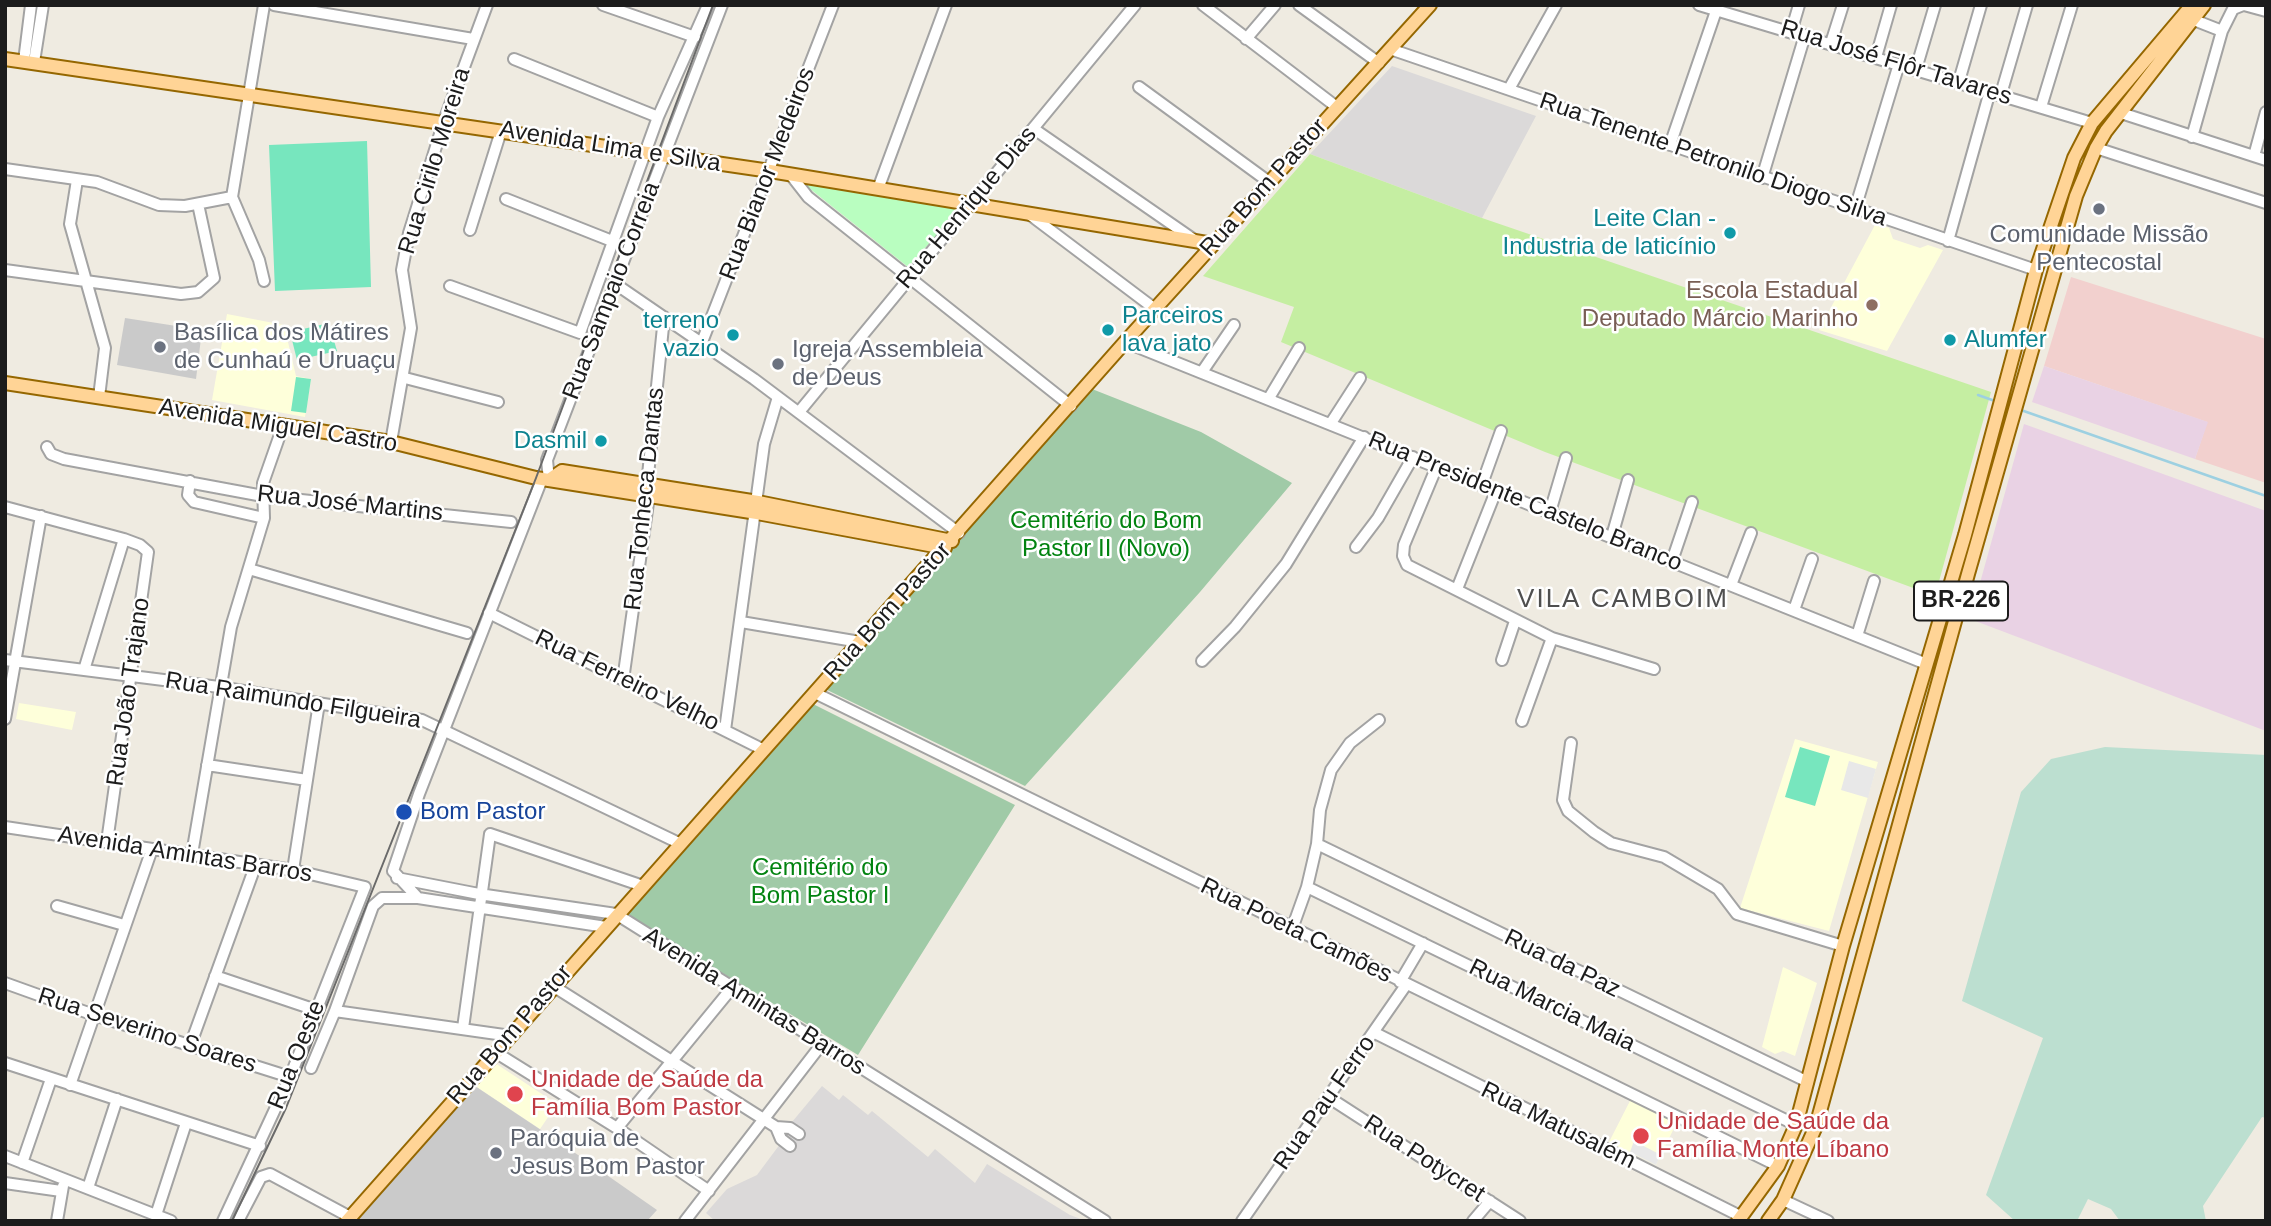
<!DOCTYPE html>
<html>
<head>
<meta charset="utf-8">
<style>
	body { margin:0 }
	#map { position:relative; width:2271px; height:1226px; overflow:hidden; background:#efebe1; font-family:Arial,sans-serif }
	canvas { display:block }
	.frame { position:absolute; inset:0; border:7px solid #1c1c1c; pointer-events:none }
</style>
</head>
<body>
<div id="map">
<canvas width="2271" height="1226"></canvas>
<div class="frame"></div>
</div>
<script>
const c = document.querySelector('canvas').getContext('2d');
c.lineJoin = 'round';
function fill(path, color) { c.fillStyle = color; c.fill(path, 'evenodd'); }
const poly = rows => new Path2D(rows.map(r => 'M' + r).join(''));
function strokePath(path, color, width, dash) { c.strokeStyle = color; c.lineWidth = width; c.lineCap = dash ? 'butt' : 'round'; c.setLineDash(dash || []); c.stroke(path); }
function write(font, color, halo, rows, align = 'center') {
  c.font = font + ' Arial,sans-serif'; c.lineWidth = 5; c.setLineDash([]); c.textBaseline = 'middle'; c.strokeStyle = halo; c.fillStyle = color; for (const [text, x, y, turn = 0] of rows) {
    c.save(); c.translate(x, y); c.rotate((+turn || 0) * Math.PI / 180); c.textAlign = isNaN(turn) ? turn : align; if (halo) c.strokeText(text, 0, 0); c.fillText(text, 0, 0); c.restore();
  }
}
fill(poly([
	[1392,66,1536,116,1482,218,1310,154],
	[822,1086,839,1100,843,1095,868,1115,872,1111,928,1157,935,1149,975,1183,987,1164,1070,1215,1086,1221,715,1221,706,1213,727,1189,757,1175,795,1124,792,1122]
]), '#dbd9d9');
fill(poly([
	[2071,277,2266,339,2266,483,2195,459,2207,422,2044,366]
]), '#f2d0ce');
fill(poly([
	[2044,366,2208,422,2195,459,2032,402],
	[2024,424,2266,511,2266,731,1970,619]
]), '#e9d2e4');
fill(poly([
	[1876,223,1889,228,1893,239,1920,248,1928,245,1943,250,1887,351,1819,330],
	[227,314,284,325,296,376,311,379,305,417,212,400],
	[19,703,76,712,72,730,16,719],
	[1795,739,1878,762,1829,931,1740,908],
	[1783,967,1817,983,1795,1056,1783,1051,1775,1054,1762,1047],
	[495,1063,557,1104,540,1129,475,1086],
	[1632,1097,1678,1120,1656,1165,1609,1142]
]), '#feffda');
fill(poly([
	[125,318,202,330,196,379,117,365],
	[475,1086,568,1148,657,1210,647,1221,355,1221]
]), '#cacaca');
fill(poly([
	[1310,154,1482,218,1991,392,1935,596,1545,452,1281,342,1294,307,1203,276]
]), '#c5eea2');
fill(poly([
	[2105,747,2266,755,2266,1118,2262,1117,2203,1206,2206,1221,2120,1221,2111,1209,2088,1199,2077,1221,2015,1221,1986,1195,2043,1038,1962,1001,2021,792,2051,759]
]), '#bcdfd0');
fill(poly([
	[1092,389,1201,432,1292,483,1200,592,1025,786,823,688],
	[813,704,1015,805,858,1055,623,913]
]), '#a0caa7');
fill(poly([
	[804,184,961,208,908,267]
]), '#b9fec0');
fill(poly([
	[367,141,371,287,275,291,269,145],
	[329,323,337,351,297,360,290,332],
	[296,377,311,379,306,413,291,411],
	[1800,747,1830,756,1815,806,1785,797]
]), '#77e6be');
fill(poly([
	[1849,761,1876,769,1868,798,1841,790],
	[1634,1141,1661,1155,1656,1165,1630,1152]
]), '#e8e8e8');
strokePath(poly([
	[1978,395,1995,401],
	[2018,409,2266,496]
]), '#9dd0e1', 2.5);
const minor = poly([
	[264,5,232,197,259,260,264,281],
	[274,5,473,39],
	[603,5,695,37],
	[1203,5,1338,108],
	[1299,5,1379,63],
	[1699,5,2092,123],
	[2244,5,2266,11],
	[2194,20,2222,31],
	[1791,32,1799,5],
	[1246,39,1275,5],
	[1831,43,1843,5],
	[1390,49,2036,270],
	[1876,57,1891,5],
	[514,59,658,117],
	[24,61,31,5],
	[34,62,43,5],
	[1916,69,1935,5],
	[1959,81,1981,5],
	[1139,87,1269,182],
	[1509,89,1556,5],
	[2001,94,2027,5],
	[2041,107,2072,5],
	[2121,113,2266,160],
	[1034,129,1193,239],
	[2192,137,2222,31,2233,9,2243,5],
	[1670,145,1716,11],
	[2096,148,2266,203],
	[2254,156,2266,112],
	[5,169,97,182,159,205,185,206,232,197],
	[790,174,808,197,1071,406],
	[1762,178,1805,35],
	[77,180,70,224,105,348,99,397],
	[878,189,946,5],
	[506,199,612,241],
	[1855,209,1899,64],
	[1029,214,1155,309],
	[470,230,501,131],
	[1948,241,1990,91],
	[5,270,181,294,198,292,214,278,198,204],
	[614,283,754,379,959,533],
	[450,286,580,333,658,117,708,5],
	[702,342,833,5],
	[1125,342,1924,663],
	[1202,372,1234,325],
	[405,378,498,402],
	[1269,398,1299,348],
	[799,412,1135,5],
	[1331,423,1360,378],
	[391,442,411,328,402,270,409,233,444,121,487,5],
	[47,447,51,454,64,459,263,496,511,522],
	[1437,466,1404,545,1403,556,1407,565,1552,638,1654,669],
	[549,480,547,460,722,5],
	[190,481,188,495,194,502,264,518],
	[1482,484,1501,431],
	[5,507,124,539,140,545,148,552,107,842],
	[1550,512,1566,458],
	[1612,536,1628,480],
	[1356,547,1378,518,1413,457],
	[1672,561,1692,502],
	[249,569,467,633],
	[1731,585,1751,533],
	[1457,589,1496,491],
	[1794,610,1812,559],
	[489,613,764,750],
	[741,622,860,642],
	[1857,636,1874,581],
	[5,660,219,687,422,720,681,844],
	[1502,660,1515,621],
	[1202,661,1235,627,1286,564,1364,437],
	[84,670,124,539],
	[623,680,649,496,647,485,664,317],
	[815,693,1778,1166],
	[5,719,41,516],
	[1522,721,1552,638],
	[725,730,764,444,778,397],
	[1571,743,1563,800,1568,811,1594,832,1611,843,1664,857,1718,889,1737,914,1843,946],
	[207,765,307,780],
	[5,827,293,870,365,887,290,1077,223,1221],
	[1317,844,1808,1082],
	[192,854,231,627,264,518,263,483,283,426],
	[293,870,319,703],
	[397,878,479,894,616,914,1105,1221],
	[1307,887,1796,1125],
	[418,898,393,871,419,794,542,479],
	[57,906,124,925],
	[1292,929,1307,887,1317,844,1320,810,1331,770,1350,743,1379,720],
	[215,976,316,1010],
	[1400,982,1423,943],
	[5,983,94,1015,290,1077],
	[553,986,776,1127,790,1128,799,1134],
	[335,1011,373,906,382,898,418,898,606,927],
	[463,1028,490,834,643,886],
	[1375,1033,1742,1217],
	[190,1046,256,864],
	[495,1052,617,1128,709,1191],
	[5,1063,260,1146],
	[311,1068,335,1011,511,1036],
	[70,1085,152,849],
	[1328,1097,1520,1221],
	[776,1127,781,1139,790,1146],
	[617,1128,731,989],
	[5,1156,171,1221],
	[22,1163,51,1079],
	[5,1183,61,1191],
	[88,1188,117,1099],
	[1783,1200,1828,1221],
	[156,1215,186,1123],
	[57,1221,63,1186],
	[238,1221,261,1177,270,1174,350,1217],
	[685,1221,821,1045],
	[1242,1221,1406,985],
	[1473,1221,1490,1201]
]);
const major = poly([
	[5,59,770,171,1213,244],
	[5,383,391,442,536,478,757,513,945,548],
	[549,480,562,471,758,502,952,541],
	[347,1221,1125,342,1430,5],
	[1738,1221,1778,1166,1796,1125,1843,946,1965,535,2036,270,2074,158,2092,123,2192,5],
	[1768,1221,1783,1200,1816,1126,1968,574,2076,196,2096,148,2106,131,2204,5]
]);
strokePath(minor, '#a3a3a3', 14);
strokePath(major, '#956700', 16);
strokePath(minor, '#fff', 10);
strokePath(major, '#ffd496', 12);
strokePath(poly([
	[232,1221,286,1108,536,478,713,5]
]), '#6a6a6a', 2);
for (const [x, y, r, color] of [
	[2099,209,7,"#6b7280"],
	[1730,233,7,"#0f9aa8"],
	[1872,305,7,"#8d6e63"],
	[1108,330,7,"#0f9aa8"],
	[733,335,7,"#0f9aa8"],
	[1950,340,7,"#0f9aa8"],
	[160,347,7,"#6b7280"],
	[778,364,7,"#6b7280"],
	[601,441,7,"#0f9aa8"],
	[404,812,9,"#1a4fb4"],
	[515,1094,9,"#e0444e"],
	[1641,1136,9,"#e0444e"],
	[496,1153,7,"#6b7280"]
]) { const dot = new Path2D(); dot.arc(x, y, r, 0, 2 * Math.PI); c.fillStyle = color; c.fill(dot); strokePath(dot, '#fff', 2.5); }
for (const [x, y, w] of [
	[1961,601,94]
]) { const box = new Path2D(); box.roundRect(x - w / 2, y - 19.5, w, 39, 5); c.fillStyle = '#fff'; c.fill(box); strokePath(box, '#1c1c1c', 2); }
write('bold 23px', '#1c1c1c', null, [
	["BR-226",1961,601]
]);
write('24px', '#1c1c1c', '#fff', [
	["Rua José Flôr Tavares",1896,63,17],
	["Avenida Lima e Silva",610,147,9],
	["Rua Tenente Petronilo Diogo Silva",1713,160,19],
	["Rua Cirilo Moreira",435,161,-73],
	["Rua Bianor Medeiros",768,174,-69],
	["Rua Bom Pastor",1264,188,-48],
	["Rua Henrique Dias",967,208,-50],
	["Rua Sampaio Correia",612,291,-69],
	["Avenida Miguel Castro",278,426,9],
	["Rua Tonheca Dantas",645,499,-84],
	["Rua Presidente Castelo Branco",1525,502,22],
	["Rua José Martins",350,504,6],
	["Rua Bom Pastor",888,612,-48],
	["Rua Ferreiro Velho",627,681,26],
	["Rua João Trajano",129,692,-82],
	["Rua Raimundo Filgueira",293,701,9],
	["Avenida Amintas Barros",185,855,9],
	["Rua Poeta Camões",1296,931,26],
	["Rua da Paz",1562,964,26],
	["Avenida Amintas Barros",754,1002,32],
	["Rua Marcia Maia",1552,1006,26],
	["Rua Severino Soares",147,1031,18],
	["Rua Bom Pastor",510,1035,-49],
	["Rua Oeste",297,1055,-68],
	["Rua Pau Ferro",1325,1103,-55],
	["Rua Matusalém",1558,1126,26],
	["Rua Potycret",1424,1159,33]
]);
write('24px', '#0d838f', '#fff', [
	["Leite Clan -",1716,219],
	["Industria de laticínio",1716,247],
	["Parceiros",1122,316,"left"],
	["lava jato",1122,344,"left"],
	["terreno",719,321],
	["vazio",719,349],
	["Alumfer",1964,340,"left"],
	["Dasmil",587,441]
], 'right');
write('24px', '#5b616d', '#fff', [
	["Comunidade Missão",2099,235,"center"],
	["Pentecostal",2099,263,"center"],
	["Basílica dos Mátires",174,333],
	["de Cunhaú e Uruaçu",174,361],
	["Igreja Assembleia",792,350],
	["de Deus",792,378],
	["Paróquia de",510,1139],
	["Jesus Bom Pastor",510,1167]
], 'left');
write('24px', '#785e54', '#fff', [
	["Escola Estadual",1858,291],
	["Deputado Márcio Marinho",1858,319]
], 'right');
write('24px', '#028310', '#fff', [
	["Cemitério do Bom",1106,521],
	["Pastor II (Novo)",1106,549],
	["Cemitério do",820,868],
	["Bom Pastor I",820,896]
]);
write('24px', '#164399', '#fff', [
	["Bom Pastor",420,812]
], 'left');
write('24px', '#be3a42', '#fff', [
	["Unidade de Saúde da",531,1080],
	["Família Bom Pastor",531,1108],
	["Unidade de Saúde da",1657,1122],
	["Família Monte Líbano",1657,1150]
], 'left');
c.letterSpacing = '2px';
write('26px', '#4f4f4f', '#fff', [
	["VILA CAMBOIM",1623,600]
]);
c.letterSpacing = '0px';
</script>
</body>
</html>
